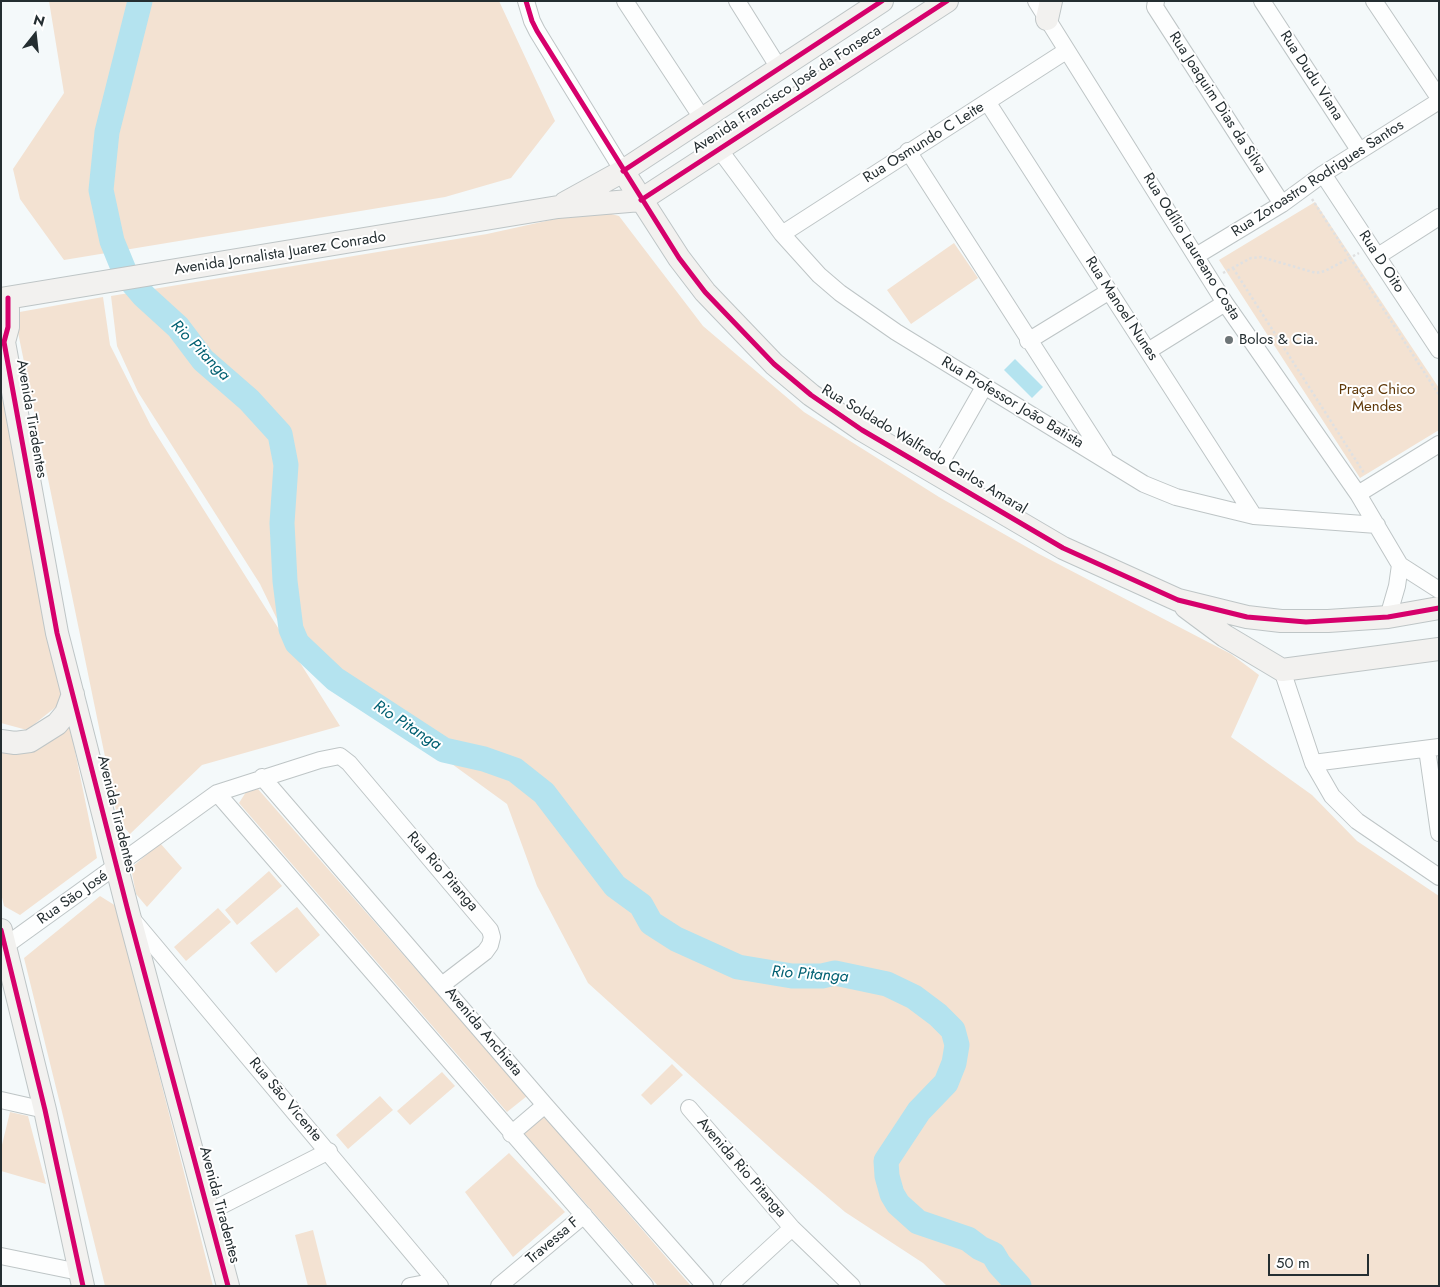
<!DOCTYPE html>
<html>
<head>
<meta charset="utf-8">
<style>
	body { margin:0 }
	#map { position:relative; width:1440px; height:1287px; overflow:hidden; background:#f4f9fa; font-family:Jost,sans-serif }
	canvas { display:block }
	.frame { position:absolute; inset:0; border:2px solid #242e31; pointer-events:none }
	.north { position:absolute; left:10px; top:10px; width:50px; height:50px; -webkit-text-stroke:4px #fff; paint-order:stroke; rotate:16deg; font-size:14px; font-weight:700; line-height:20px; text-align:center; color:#242e31 }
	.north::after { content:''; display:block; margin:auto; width:18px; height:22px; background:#242e31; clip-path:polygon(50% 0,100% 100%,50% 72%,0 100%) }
	.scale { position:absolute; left:1268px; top:1254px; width:101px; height:22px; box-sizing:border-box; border:2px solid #242e31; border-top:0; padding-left:6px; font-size:15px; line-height:18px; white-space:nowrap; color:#242e31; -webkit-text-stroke:4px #fff; paint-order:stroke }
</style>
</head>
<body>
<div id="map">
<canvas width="1440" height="1287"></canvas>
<div class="frame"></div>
<div class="north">N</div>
<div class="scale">50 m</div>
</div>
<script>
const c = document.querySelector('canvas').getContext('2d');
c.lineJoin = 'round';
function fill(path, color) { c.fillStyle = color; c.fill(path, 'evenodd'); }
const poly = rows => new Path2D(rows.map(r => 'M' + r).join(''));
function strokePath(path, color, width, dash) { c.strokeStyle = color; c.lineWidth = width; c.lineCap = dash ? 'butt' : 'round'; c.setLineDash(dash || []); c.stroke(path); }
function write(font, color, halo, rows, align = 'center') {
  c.font = font + ' Jost,sans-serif'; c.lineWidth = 4; c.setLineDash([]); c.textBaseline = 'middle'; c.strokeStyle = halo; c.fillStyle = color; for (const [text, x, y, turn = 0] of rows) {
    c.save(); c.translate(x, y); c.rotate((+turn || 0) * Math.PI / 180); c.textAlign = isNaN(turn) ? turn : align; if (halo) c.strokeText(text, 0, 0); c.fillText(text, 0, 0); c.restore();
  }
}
fill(poly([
	[49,1,499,1,555,121,511,178,445,197,64,260,20,199,13,169,64,93],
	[1315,202,1439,388,1439,430,1360,478,1219,260],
	[596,210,619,216,703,326,804,412,939,497,1039,554,1231,654,1259,675,1231,737,1312,795,1357,841,1439,896,1439,1286,947,1286,923,1263,845,1212,777,1154,588,983,537,886,507,804,445,759,362,709,292,650,340,726,202,765,130,834,118,820,14,313,103,297,110,345,151,426,292,650,260,584,138,392,117,346,111,296,487,234],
	[954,243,978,278,911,324,887,290],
	[1,387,62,702,27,730,1,723],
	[70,727,97,858,20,915,4,906,1,893,1,753,30,751],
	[258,789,527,1096,507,1112,239,803,246,792],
	[160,843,182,868,147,907,136,894,131,868],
	[269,871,282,886,237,925,225,910],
	[100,896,116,906,213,1286,105,1286,24,958],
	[297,907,320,935,276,973,250,943],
	[218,908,231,922,186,961,174,947],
	[672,1064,683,1075,651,1105,641,1095],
	[442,1072,455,1086,410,1125,397,1111],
	[380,1096,393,1110,348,1149,336,1135],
	[10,1112,28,1116,46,1184,1,1171,1,1149],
	[543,1115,691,1286,658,1286,524,1133],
	[509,1153,565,1212,513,1257,465,1192],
	[313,1230,327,1286,308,1286,295,1235]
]), '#f3e2d2');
fill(poly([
	[1015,359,1043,387,1032,398,1004,370]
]), '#b4e3ef');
strokePath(poly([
	[140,1,107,132,101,190,112,241,126,275,144,296,178,327,203,360,249,400,280,434,286,465,282,523,285,581,291,629,297,643,335,679,444,750,484,759,515,770,544,793,615,886,641,905,651,923,676,939,738,967,792,976,822,976,835,973,887,984,914,997,938,1015,953,1030,957,1045,954,1063,946,1083,919,1111,886,1161,887,1176,892,1194,898,1204,918,1222,968,1239,980,1248,993,1254,999,1264,1019,1286]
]), '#b4e3ef', 25);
const street = poly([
	[526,1,532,21,537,31,623,171],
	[625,1,702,118],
	[737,1,779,68],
	[1036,1,1225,303,1358,494,1400,565,1439,590],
	[1156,1,1155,7,1282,204],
	[1262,1,1359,150],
	[1374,1,1439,98],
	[988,103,1254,516],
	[719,149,782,234,819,275,840,293,896,332,1144,484,1176,497,1254,516,1377,525],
	[908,151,1104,456],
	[1323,174,1439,350],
	[782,234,1066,51],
	[1196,256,1282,204,1323,174,1439,101],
	[1378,256,1439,217],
	[1028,341,1108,292],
	[1148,351,1225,303],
	[935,473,984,387],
	[1358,494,1439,444],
	[1388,617,1397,586,1400,565],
	[1282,670,1313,763,1332,796,1357,821,1439,877],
	[1427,749,1439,833],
	[1313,763,1439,747],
	[262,777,545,1105,705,1286],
	[217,793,645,1286],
	[133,920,440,1286],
	[1,949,217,793,320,760,340,756,349,763,490,930,492,937,490,945,485,952,442,985],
	[1,1100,45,1110],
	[689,1108,792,1228],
	[511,1134,545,1105],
	[207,1213,329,1151],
	[1,1256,79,1272],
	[410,1286,436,1281],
	[499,1286,584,1215],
	[729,1286,792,1228,852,1286]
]);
const secondary = poly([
	[1047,19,1051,1],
	[623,171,679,258,705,292,774,364,811,395,862,430,1063,548,1178,600,1247,617,1281,621,1328,621,1388,617,1439,608],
	[565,203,623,171,882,1],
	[8,298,8,327,4,342,57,633,129,915,228,1286],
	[1,299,558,207,641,200,947,1],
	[1186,607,1225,636,1282,670,1439,649],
	[1,741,15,743,30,741,57,724,66,713,73,694],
	[1,930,45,1110,83,1286]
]);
strokePath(street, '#bec5c6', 18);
strokePath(secondary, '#bec5c6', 24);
strokePath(poly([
	[1312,199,1439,395],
	[1233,268,1364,473],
	[1223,273,1251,258,1261,257,1316,273,1325,271,1359,253]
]), '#dfe0e1', 2.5, [2.5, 2.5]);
strokePath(street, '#fdfefe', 16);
strokePath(secondary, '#f2f1ef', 22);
strokePath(poly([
	[526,1,532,21,537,31,679,258,705,292,774,364,811,395,862,430,1063,548,1178,600,1247,617,1306,622,1388,617,1439,608],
	[623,171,882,1],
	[641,200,947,1],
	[8,298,8,327,4,342,57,633,129,915,228,1286],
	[1,930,45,1110,83,1286]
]), '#d6006c', 5);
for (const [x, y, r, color] of [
	[1229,340,5,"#6d7577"]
]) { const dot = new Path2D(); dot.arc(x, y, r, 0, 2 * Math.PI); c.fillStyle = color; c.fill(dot); strokePath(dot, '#fff', 2); }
write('15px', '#242e31', '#fff', [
	["Rua Dudu Viana",1311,76,57],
	["Avenida Francisco José da Fonseca",787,90,-33],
	["Rua Joaquim Dias da Silva",1217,103,57],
	["Rua Osmundo C Leite",924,143,-32],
	["Rua Zoroastro Rodrigues Santos",1318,179,-33],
	["Rua Odílio Laureano Costa",1191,247,58],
	["Avenida Jornalista Juarez Conrado",280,254,-9],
	["Rua D Oito",1381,262,57],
	["Rua Manoel Nunes",1121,309,57],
	["Rua Professor João Batista",1012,403,31],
	["Avenida Tiradentes",31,419,80],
	["Rua Soldado Walfredo Carlos Amaral",924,450,31],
	["Avenida Tiradentes",116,814,76],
	["Rua Rio Pitanga",442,872,49],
	["Rua São José",73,898,-35],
	["Avenida Anchieta",483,1032,50],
	["Rua São Vicente",285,1100,50],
	["Avenida Rio Pitanga",741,1168,49],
	["Avenida Tiradentes",219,1205,75],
	["Travessa F",553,1241,-40]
]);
write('15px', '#242e31', '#fff', [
	["Bolos & Cia.",1239,340]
], 'left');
write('15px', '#5f3808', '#fff', [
	["Praça Chico",1377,390],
	["Mendes",1377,407]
]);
write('italic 16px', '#016072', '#fff', [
	["Rio Pitanga",200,351,46],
	["Rio Pitanga",407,726,33],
	["Rio Pitanga",810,975,4]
]);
</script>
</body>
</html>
